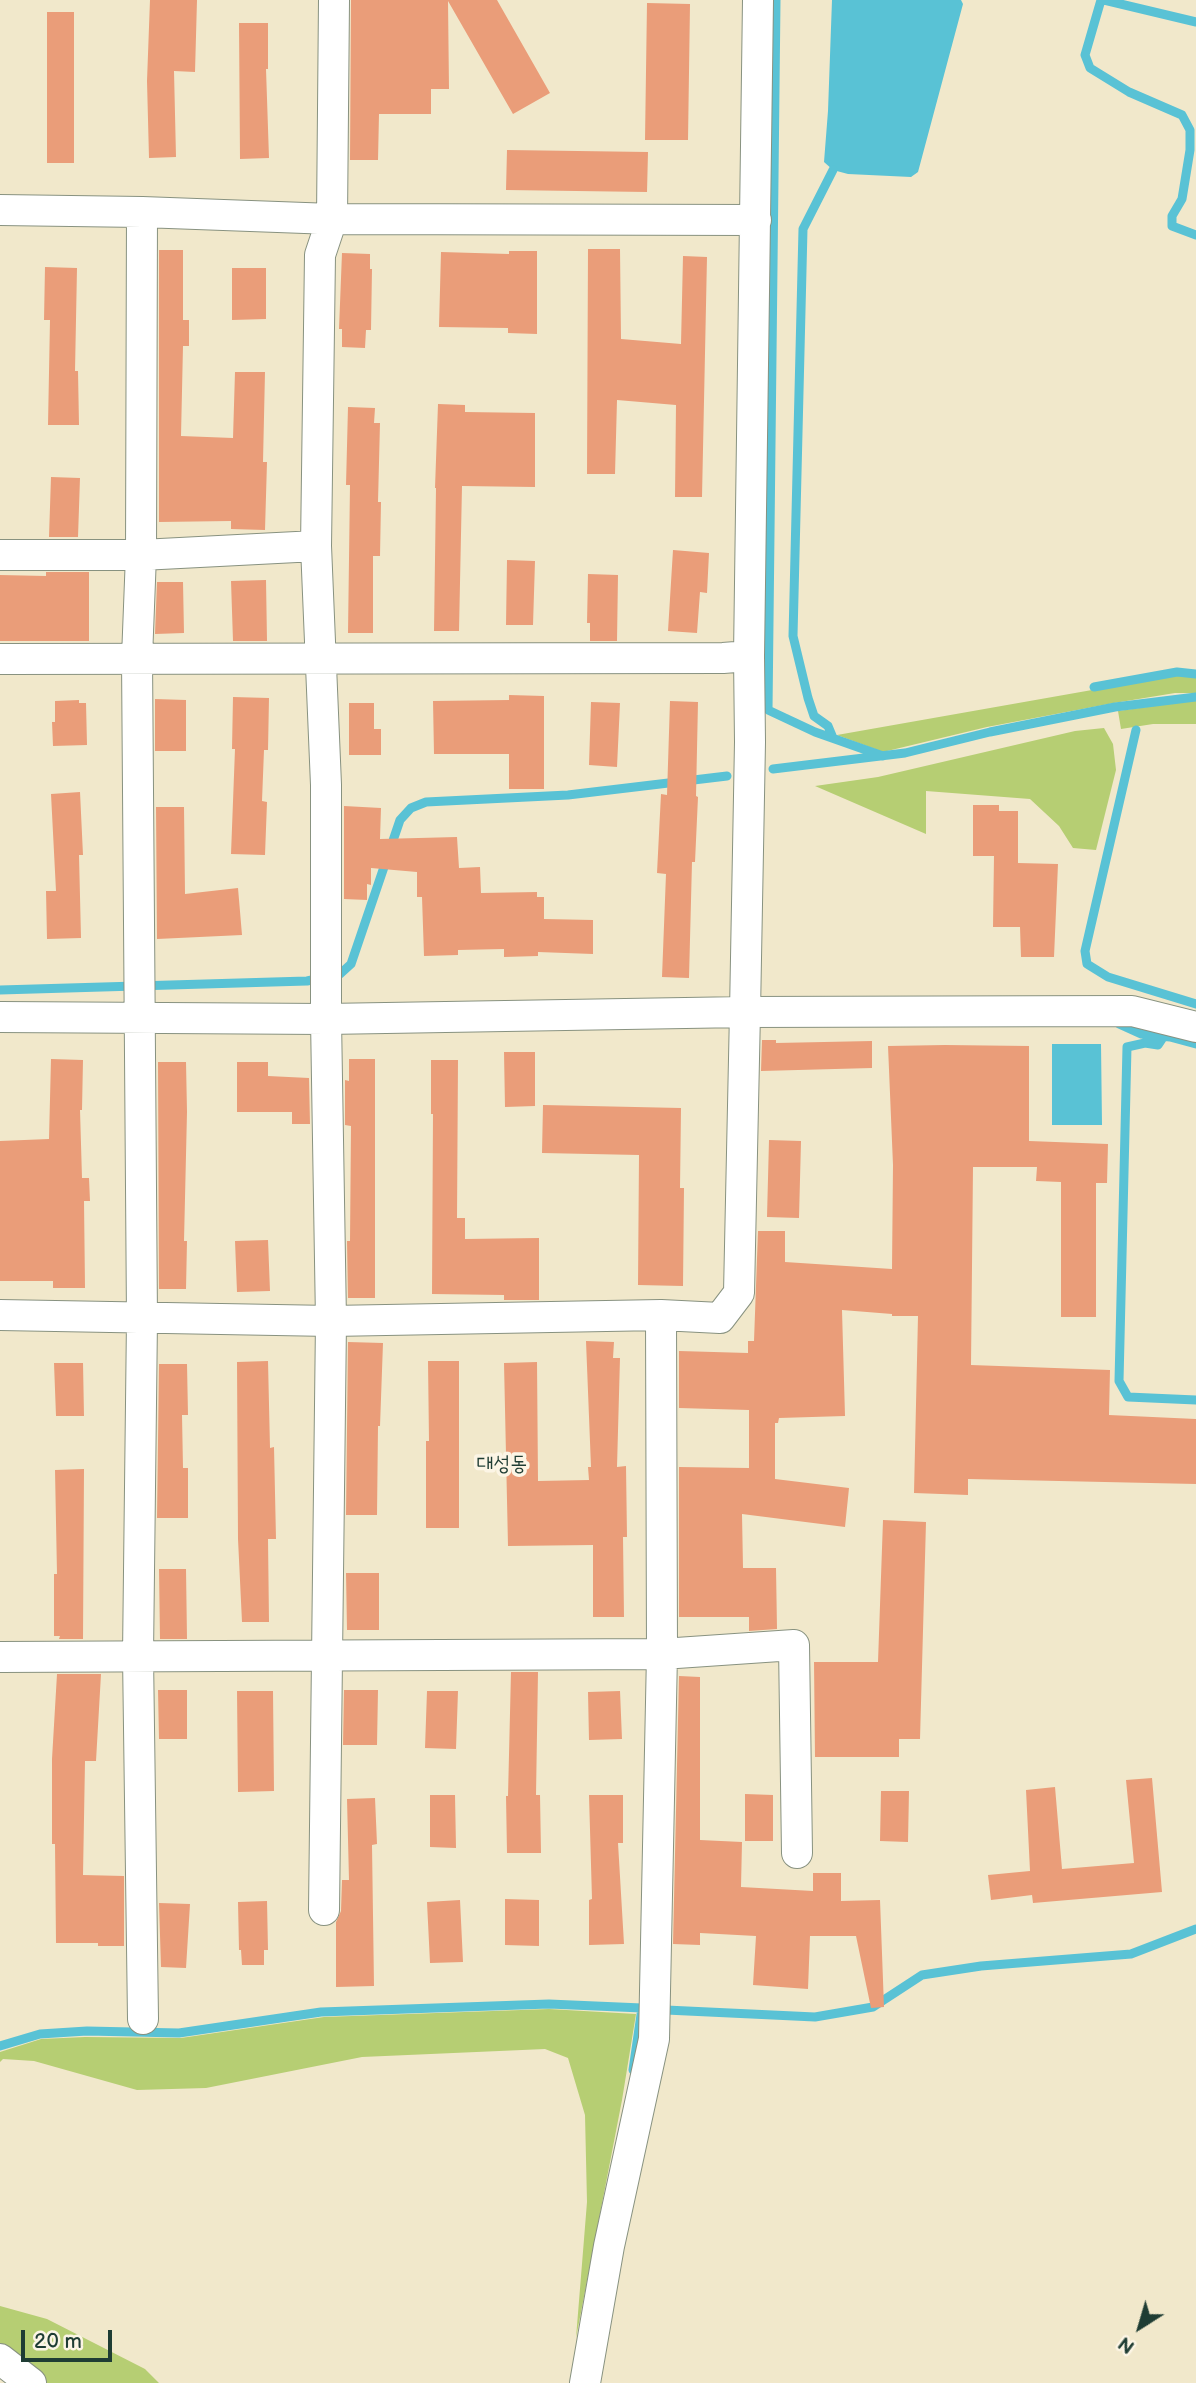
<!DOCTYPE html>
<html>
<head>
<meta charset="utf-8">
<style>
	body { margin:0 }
	#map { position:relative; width:1196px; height:2383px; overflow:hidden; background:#f1e8cb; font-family:"Balsamiq Sans",sans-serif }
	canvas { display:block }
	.north { position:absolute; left:1105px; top:2292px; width:70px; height:70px; -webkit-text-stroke:5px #fcf5e5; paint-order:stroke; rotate:217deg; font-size:19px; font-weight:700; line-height:28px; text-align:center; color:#1f3d34 }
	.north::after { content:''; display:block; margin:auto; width:24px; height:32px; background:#1f3d34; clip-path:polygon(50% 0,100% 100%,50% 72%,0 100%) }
	.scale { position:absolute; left:21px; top:2330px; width:91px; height:32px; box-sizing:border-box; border:4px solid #1f3d34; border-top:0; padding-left:9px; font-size:21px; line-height:24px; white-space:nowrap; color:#1f3d34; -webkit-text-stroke:5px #fcf5e5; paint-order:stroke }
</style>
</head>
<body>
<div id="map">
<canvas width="1196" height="2383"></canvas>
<div class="north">N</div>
<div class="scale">20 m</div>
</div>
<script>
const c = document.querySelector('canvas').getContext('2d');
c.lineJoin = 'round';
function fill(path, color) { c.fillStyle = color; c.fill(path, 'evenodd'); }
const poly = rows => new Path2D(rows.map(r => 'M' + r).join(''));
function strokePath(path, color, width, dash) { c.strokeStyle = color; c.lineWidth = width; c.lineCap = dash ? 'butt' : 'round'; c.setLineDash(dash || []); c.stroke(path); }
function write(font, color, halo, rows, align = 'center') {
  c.font = font + ' "Balsamiq Sans","Poor Story",sans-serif'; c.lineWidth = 7; c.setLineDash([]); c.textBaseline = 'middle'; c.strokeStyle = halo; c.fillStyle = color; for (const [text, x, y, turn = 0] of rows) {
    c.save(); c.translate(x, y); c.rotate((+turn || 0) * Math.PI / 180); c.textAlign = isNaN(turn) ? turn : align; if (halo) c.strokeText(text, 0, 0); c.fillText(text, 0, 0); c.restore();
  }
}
fill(poly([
	[1177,675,1196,676,1196,693,1175,693,1114,703,987,727,883,752,837,735],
	[1196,700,1196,724,1153,724,1121,729,1118,711],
	[1104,728,1113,744,1116,770,1096,850,1073,848,1059,826,1030,799,926,791,926,834,815,786,878,777,1075,731],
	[549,2009,636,2014,622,2100,576,2338,587,2202,585,2115,568,2058,545,2049,362,2057,206,2088,137,2090,34,2061,3,2059,0,2062,0,2052,41,2039,85,2037,181,2038,324,2017],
	[0,2306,47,2319,145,2369,159,2383,40,2383,0,2353]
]), '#b6ce73');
fill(poly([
	[832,0,961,0,963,4,918,172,911,177,848,174,833,170,824,162,828,111],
	[1052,1044,1101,1044,1102,1125,1052,1125]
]), '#59c2d5');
strokePath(poly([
	[776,0,768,710,815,732,883,756],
	[1101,0,1085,55,1090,68,1129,92,1182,115,1190,130,1190,150,1182,199,1172,216,1172,226,1196,235],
	[1104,0,1196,22],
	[833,170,803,229,793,636,808,698,814,716,828,726,833,738],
	[1094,687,1177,672,1196,674],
	[1136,730,1085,951,1087,964,1108,977,1196,1004],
	[773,769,905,753,990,732,1115,707,1196,697],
	[0,990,307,981,340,974,351,964,400,820,411,808,426,802,568,795,727,776],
	[1119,1024,1141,1034,1170,1037,1196,1044],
	[1164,1036,1158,1045,1145,1043,1127,1047,1119,1381,1128,1397,1196,1400],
	[666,2010,815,2017,873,2007,922,1975,981,1966,1131,1954,1196,1929],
	[0,2046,40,2034,87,2031,179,2033,321,2012,549,2004,642,2008,633,2070]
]), '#59c2d5', 9);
fill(poly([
	[150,0,197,0,195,72,174,71,176,157,149,158,147,81],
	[351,0,497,0,550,93,513,114,448,1,449,89,431,89,431,114,379,114,378,160,350,160],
	[647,3,690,4,688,140,645,140],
	[47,12,74,12,74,163,47,163],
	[239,23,268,23,268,69,266,69,269,158,240,159],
	[507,150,648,152,647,192,506,190],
	[588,249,620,249,621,339,681,344,683,256,707,257,702,497,675,497,676,405,617,400,615,474,587,474],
	[159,250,183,250,183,320,189,320,189,346,183,346,181,436,233,438,235,372,265,372,263,462,267,462,265,530,231,529,231,521,159,522],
	[509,251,537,251,537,334,508,333,508,328,439,327,441,252,509,254],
	[342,253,370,254,370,269,372,269,371,330,366,330,365,348,342,347,342,329,339,329],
	[45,267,77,268,75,371,78,371,79,425,48,425,50,320,44,320],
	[232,268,266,268,266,319,232,320],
	[438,404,465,405,465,412,535,413,535,487,462,486,459,631,434,631,436,488,435,488],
	[348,407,375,408,374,423,380,423,378,502,381,502,380,556,373,556,373,633,348,633,350,485,346,485],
	[51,477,80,478,78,537,49,537],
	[673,550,709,553,707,593,700,592,697,633,668,631],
	[507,560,535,561,533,625,506,625],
	[46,572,89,572,89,641,0,641,0,575,46,576],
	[588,574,618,575,617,641,590,641,590,623,587,623],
	[266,580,267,641,233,641,231,581],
	[157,582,183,582,184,633,155,634],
	[509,695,544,696,544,789,509,789,509,754,434,754,433,701,509,700],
	[233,697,269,698,268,750,264,750,262,801,267,802,265,855,231,854,235,749,232,749],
	[155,699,186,700,186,751,155,751],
	[79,700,79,703,86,703,87,745,53,746,52,722,55,722,55,701],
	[670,701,698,702,696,796,698,797,695,862,692,862,689,978,662,977,666,874,657,873,661,794,667,795],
	[591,702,620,703,617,767,589,765],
	[349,703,374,703,374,729,381,729,381,755,349,755],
	[80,792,83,855,79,855,81,938,47,939,46,891,56,891,51,794],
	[973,805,999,805,999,811,1018,811,1018,863,1058,864,1054,957,1021,957,1020,927,993,927,994,856,973,856],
	[344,806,381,808,380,839,457,837,459,868,480,867,481,893,537,892,537,897,544,897,544,919,593,920,593,954,538,952,538,956,504,957,504,949,458,950,458,955,424,956,422,897,417,897,417,872,371,868,371,885,367,884,367,900,344,899],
	[156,807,184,807,185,894,238,888,242,935,157,939],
	[762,1040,776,1040,776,1043,872,1041,872,1068,761,1071],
	[945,1045,1029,1046,1029,1141,1108,1144,1107,1183,1096,1183,1096,1317,1061,1317,1061,1182,1036,1181,1037,1167,973,1167,971,1365,1110,1370,1109,1415,1196,1419,1196,1484,968,1479,968,1495,914,1493,918,1316,892,1316,892,1314,842,1310,845,1416,779,1418,778,1423,775,1423,775,1479,849,1488,845,1527,742,1514,743,1568,776,1568,777,1629,749,1631,749,1617,679,1617,679,1467,749,1468,749,1410,679,1408,679,1351,748,1353,748,1341,754,1341,758,1231,785,1231,785,1262,892,1269,893,1165,888,1046],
	[504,1052,535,1052,535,1106,505,1107],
	[51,1059,83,1060,82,1110,80,1110,82,1178,89,1178,90,1201,84,1201,85,1288,53,1288,53,1281,0,1281,0,1141,49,1139],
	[349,1059,375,1059,375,1298,348,1298,347,1241,350,1241,351,1126,345,1125,345,1080,349,1081],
	[431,1060,458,1060,457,1218,465,1218,465,1239,539,1238,539,1300,504,1300,504,1295,432,1294,433,1114,431,1114],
	[158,1062,186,1062,187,1112,184,1241,187,1241,186,1289,159,1289],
	[237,1062,268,1062,268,1076,309,1078,310,1124,292,1124,292,1112,237,1112],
	[543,1105,681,1108,680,1188,684,1188,683,1286,638,1285,639,1155,542,1153],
	[769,1140,801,1141,799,1218,767,1217],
	[268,1240,270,1291,237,1292,235,1241],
	[586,1341,614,1342,613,1358,620,1358,617,1467,626,1466,627,1537,623,1537,624,1617,593,1617,593,1545,508,1546,504,1363,537,1362,538,1481,589,1480,588,1467,591,1467],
	[348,1342,383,1343,380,1426,378,1426,377,1515,346,1515],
	[268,1361,270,1448,274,1447,276,1539,268,1539,269,1622,242,1622,238,1539,237,1362],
	[428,1361,459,1361,459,1528,426,1528,426,1441,429,1441],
	[54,1363,83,1363,84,1416,56,1416],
	[159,1364,187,1364,188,1415,182,1415,183,1468,188,1468,188,1518,157,1518],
	[84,1469,83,1639,59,1639,60,1636,54,1636,54,1574,57,1574,55,1470],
	[883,1520,926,1522,920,1739,899,1739,899,1757,815,1757,814,1662,878,1662],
	[159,1569,186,1569,187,1639,160,1639],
	[346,1573,379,1573,379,1630,347,1630],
	[511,1672,538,1672,536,1795,540,1795,541,1853,507,1853,506,1796,508,1796],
	[57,1674,101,1674,96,1761,85,1761,83,1875,124,1876,124,1946,98,1946,98,1943,56,1943,55,1844,52,1844,52,1759],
	[679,1676,700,1677,700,1840,742,1842,741,1887,813,1891,813,1873,841,1873,841,1901,880,1900,884,2007,871,2008,856,1936,810,1936,808,1989,753,1985,756,1936,700,1933,700,1945,673,1944],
	[158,1690,187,1690,187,1739,159,1739],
	[344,1690,378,1690,377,1745,343,1745],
	[237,1691,273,1691,274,1791,238,1792],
	[427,1691,458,1691,456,1749,425,1748],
	[620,1691,622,1739,589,1740,588,1692],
	[1152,1778,1162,1892,1033,1903,1032,1895,991,1900,988,1875,1030,1871,1026,1790,1055,1787,1062,1869,1134,1863,1126,1780],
	[881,1791,909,1791,908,1842,880,1841],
	[745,1794,773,1795,773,1841,745,1841],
	[430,1795,455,1795,456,1848,430,1847],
	[589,1795,623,1795,623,1843,618,1843,624,1944,589,1945,589,1900,592,1899],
	[375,1798,377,1844,372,1845,374,1986,336,1987,336,1922,341,1911,342,1880,349,1880,347,1799],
	[505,1899,539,1900,539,1946,505,1945],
	[460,1900,463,1962,430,1963,427,1902],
	[267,1901,268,1950,264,1950,264,1965,242,1965,241,1950,239,1950,238,1902],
	[159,1903,190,1904,186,1968,161,1967]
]), '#ea9d79');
const minor = poly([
	[0,210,142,212,332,219,756,220],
	[142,212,141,555,137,658,142,1319,138,1655,143,2019],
	[0,555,141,555,316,546],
	[0,659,723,658,749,656],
	[0,1017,326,1019,745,1012,750,742,749,656,758,0],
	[0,1315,331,1321,661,1315,720,1318,739,1293,745,1012,1132,1011,1196,1027],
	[0,1657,662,1654,794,1645,797,1853],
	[324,1910,331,1321,326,1019,326,785,316,546,320,255,332,219,334,0],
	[0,2359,31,2383],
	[585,2383,609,2246,654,2039,662,1654,661,1315]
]);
strokePath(minor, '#889280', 32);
strokePath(minor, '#fff', 30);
write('21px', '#1f3d34', '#fcf5e5', [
	["대성동",502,1465]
]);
</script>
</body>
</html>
